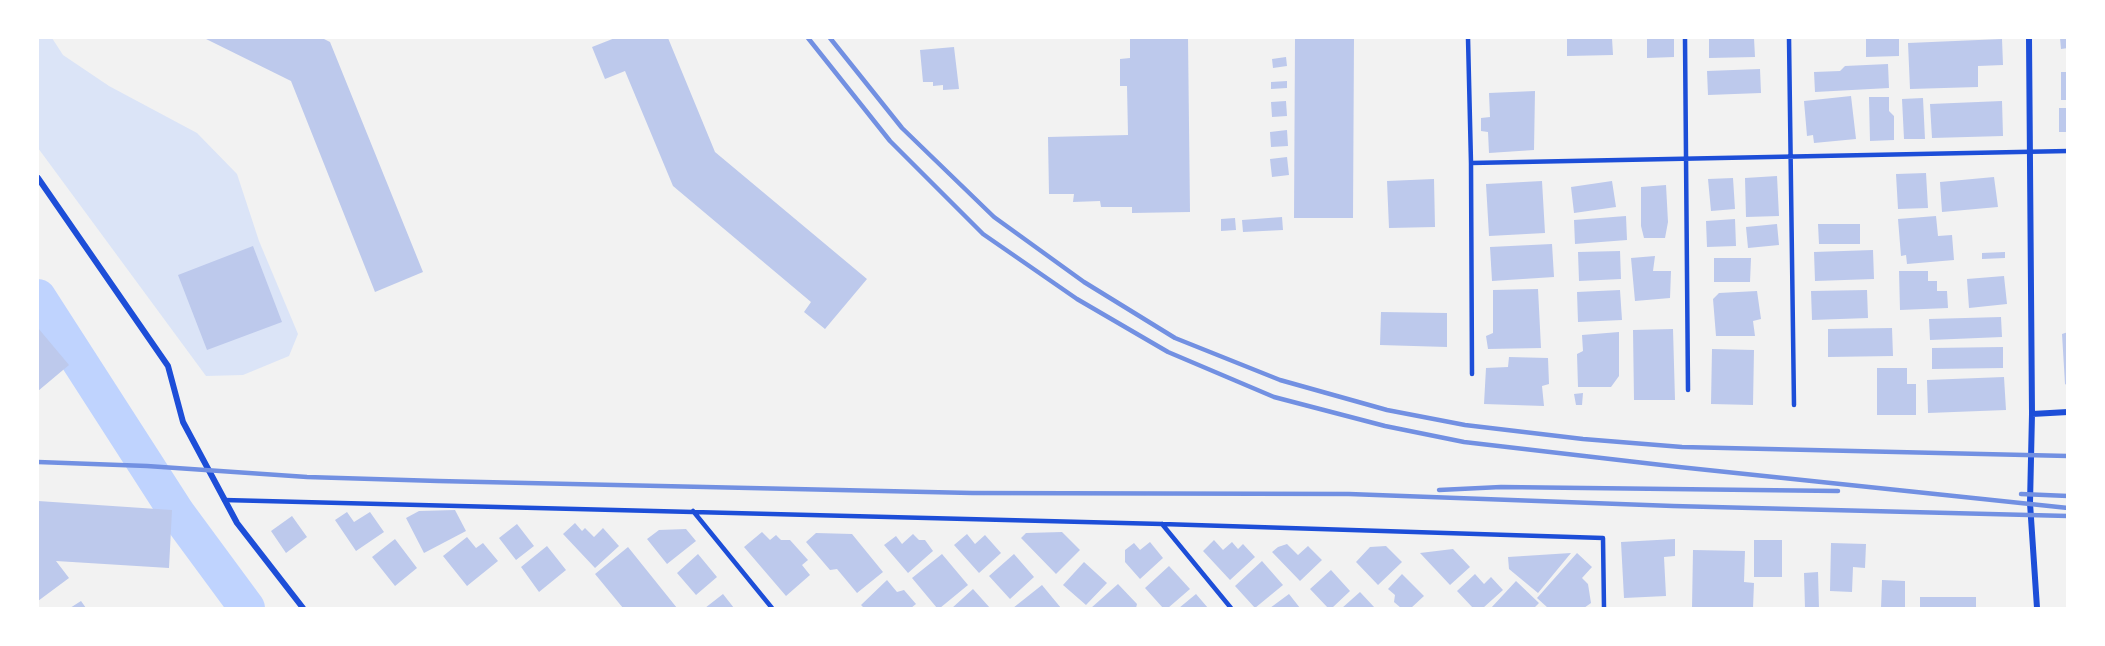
<!DOCTYPE html>
<html>
<head>
<meta charset="utf-8">
<style>
	body { margin:0 }
	#map { position:relative; width:2105px; height:646px; overflow:hidden; background:#f2f2f2; font-family:"Source Serif 4",serif }
	canvas { display:block }
	.frame { position:absolute; inset:0; border:39px solid #fff; pointer-events:none }
</style>
</head>
<body>
<div id="map">
<canvas width="2105" height="646"></canvas>
<div class="frame"></div>
</div>
<script>
const c = document.querySelector('canvas').getContext('2d');
c.lineJoin = 'round';
function fill(path, color) { c.fillStyle = color; c.fill(path, 'evenodd'); }
const poly = rows => new Path2D(rows.map(r => 'M' + r).join(''));
function strokePath(path, color, width, dash) { c.strokeStyle = color; c.lineWidth = width; c.lineCap = dash ? 'butt' : 'round'; c.setLineDash(dash || []); c.stroke(path); }
fill(poly([
	[38,38,52,38,63,55,109,86,197,133,237,174,259,241,298,334,289,356,243,375,206,376,38,148]
]), '#dbe4f7');
strokePath(poly([
	[38,297,177,513,247,608]
]), '#bfd3fe', 36);
fill(poly([
	[204,38,322,38,330,42,423,272,375,292,291,81],
	[615,38,668,38,715,152,867,279,825,329,804,312,811,302,673,186,625,71,605,79,592,47],
	[1130,38,1188,38,1190,212,1132,213,1132,207,1101,207,1100,201,1073,202,1074,194,1049,194,1048,137,1128,135,1127,86,1120,86,1120,59,1130,58],
	[1295,38,1354,38,1353,218,1294,218],
	[1567,38,1612,38,1613,55,1567,56],
	[1647,38,1674,38,1674,57,1647,58],
	[1709,38,1754,38,1755,57,1709,58],
	[1866,38,1899,38,1899,56,1866,57],
	[2060,38,2068,38,2068,48,2061,49],
	[2002,39,2003,65,1978,66,1978,87,1910,89,1908,43],
	[954,47,959,89,943,90,943,85,933,86,933,82,923,82,920,50],
	[1286,57,1287,66,1273,68,1272,59],
	[1888,64,1889,88,1815,92,1814,72,1840,71,1845,66],
	[1760,69,1761,93,1708,95,1707,71],
	[2061,72,2068,72,2068,100,2061,100],
	[1287,81,1287,88,1271,89,1271,82],
	[1535,91,1534,150,1489,153,1488,132,1481,131,1481,118,1490,117,1489,93],
	[1851,96,1856,139,1814,143,1813,135,1807,136,1804,101],
	[1869,97,1889,97,1889,111,1894,116,1894,140,1870,141],
	[1923,98,1925,139,1904,139,1902,99],
	[1286,101,1287,116,1272,117,1271,102],
	[2002,101,2003,136,1932,138,1930,104],
	[2059,108,2068,108,2068,132,2059,132],
	[1287,130,1288,146,1271,147,1270,132],
	[1287,157,1289,175,1272,177,1270,159],
	[1926,173,1928,208,1898,209,1896,174],
	[1777,176,1779,216,1746,217,1745,178],
	[1994,177,1998,207,1942,212,1940,182],
	[1733,178,1735,209,1711,211,1708,179],
	[1434,179,1435,227,1389,228,1387,181],
	[1542,181,1545,233,1489,236,1486,184],
	[1612,181,1616,207,1574,213,1571,187],
	[1666,185,1668,222,1665,238,1644,238,1641,226,1641,187],
	[1626,216,1627,240,1575,244,1574,220],
	[1936,216,1938,236,1952,235,1954,260,1907,264,1906,255,1901,256,1898,219],
	[1282,217,1283,230,1243,232,1242,220],
	[1235,218,1236,230,1221,231,1221,219],
	[1735,219,1736,246,1707,247,1706,221],
	[1777,224,1779,245,1748,248,1746,227],
	[1818,224,1860,224,1860,244,1819,244],
	[1552,244,1554,277,1492,281,1490,247],
	[253,246,282,322,207,350,178,275],
	[1873,250,1874,279,1815,281,1814,252],
	[1620,251,1621,279,1579,281,1578,252],
	[2005,252,2005,258,1982,259,1982,253],
	[1655,256,1653,271,1671,271,1670,298,1635,301,1631,258],
	[1714,258,1751,258,1750,282,1714,282],
	[1899,271,1928,271,1928,281,1937,281,1937,291,1947,291,1948,308,1900,310],
	[2004,276,2007,304,1969,308,1967,279],
	[1538,289,1541,348,1488,349,1486,336,1493,333,1493,290],
	[1620,290,1622,320,1578,322,1577,292],
	[1867,290,1868,318,1812,320,1811,291],
	[1757,291,1761,319,1753,321,1755,336,1716,336,1713,299,1719,293],
	[1381,312,1447,313,1447,347,1380,345],
	[2001,317,2002,337,1930,340,1929,319],
	[38,328,69,365,38,391],
	[1892,328,1893,356,1828,357,1828,329],
	[1673,329,1675,400,1634,400,1633,330],
	[1619,332,1619,376,1611,387,1578,387,1577,354,1583,351,1582,335],
	[2068,332,2068,386,2065,384,2062,334],
	[2003,347,2003,368,1932,369,1932,348],
	[1712,349,1754,350,1753,405,1711,404],
	[1509,357,1548,358,1549,384,1542,386,1544,406,1484,404,1486,368,1508,367],
	[1877,368,1907,368,1907,384,1916,384,1916,415,1877,415],
	[2004,377,2006,410,1928,413,1927,380],
	[1583,393,1582,405,1576,405,1574,394],
	[38,501,172,510,169,568,56,561,69,578,38,601],
	[455,510,466,531,424,553,406,518,419,511],
	[347,512,354,522,370,512,384,532,356,551,335,520],
	[292,516,307,537,286,553,271,531],
	[575,523,582,531,585,528,594,537,603,528,619,546,595,568,563,534],
	[517,524,534,546,516,560,499,538],
	[686,529,696,541,667,564,647,539,659,530],
	[762,532,770,540,776,535,781,540,790,540,808,560,802,565,810,575,786,596,744,547],
	[1062,532,1080,550,1056,574,1021,538,1026,533],
	[816,533,852,534,883,572,857,593,837,569,830,570,806,542],
	[913,534,919,540,925,540,933,551,908,573,884,545,896,536,902,544],
	[967,534,975,544,985,535,1001,553,979,573,954,545],
	[467,537,476,548,483,543,498,561,467,586,443,556],
	[395,539,417,568,395,586,372,557],
	[1675,539,1675,556,1664,557,1666,596,1624,598,1621,542],
	[1214,540,1223,550,1232,542,1238,549,1243,544,1255,557,1230,580,1203,551],
	[1754,540,1782,540,1782,577,1754,577],
	[1150,542,1163,558,1140,579,1125,562,1125,550,1134,543,1140,550],
	[1831,543,1866,544,1865,568,1853,567,1852,592,1830,591],
	[1287,544,1298,555,1308,546,1322,560,1300,581,1272,552,1278,547],
	[547,546,566,570,539,592,521,567],
	[1386,546,1402,562,1378,585,1356,562,1370,547],
	[628,547,677,608,623,608,595,574],
	[1453,549,1470,567,1450,585,1420,553],
	[1693,550,1745,551,1744,582,1754,583,1753,608,1692,608],
	[1571,553,1538,593,1509,569,1508,557],
	[1577,553,1592,567,1582,578,1588,584,1591,603,1584,608,1548,608,1537,598],
	[698,554,717,577,696,595,677,573],
	[942,554,968,585,940,608,937,608,912,578],
	[1014,554,1034,577,1010,599,989,576],
	[1262,561,1283,585,1255,608,1235,586],
	[1084,562,1107,583,1086,605,1063,585],
	[1169,566,1190,589,1168,608,1163,608,1145,588],
	[1331,570,1350,591,1332,608,1328,608,1310,589],
	[1818,572,1819,608,1805,608,1804,573],
	[1402,574,1424,596,1411,608,1401,608,1394,602,1395,595,1388,589],
	[1475,574,1484,584,1491,577,1503,590,1483,608,1473,608,1457,591],
	[887,580,897,592,904,590,916,604,911,608,864,608,861,605],
	[1882,580,1905,581,1905,608,1881,608],
	[1516,581,1539,603,1534,608,1491,608],
	[1118,584,1137,604,1136,608,1091,608],
	[1042,585,1061,608,1013,608],
	[973,589,990,608,952,608],
	[1360,592,1375,608,1342,608],
	[723,594,734,608,705,608],
	[1196,594,1208,608,1179,608],
	[1289,594,1300,608,1270,608],
	[1920,597,1976,597,1976,608,1920,608],
	[81,601,86,608,70,608]
]), '#bdc9ec');
strokePath(poly([
	[1468,38,1471,163,1472,374],
	[1685,38,1688,390],
	[1789,38,1794,405],
	[1471,163,2068,151],
	[224,500,1162,524,1603,538,1604,608],
	[693,511,772,608],
	[1162,524,1231,608]
]), '#1d4ed8', 4.5);
strokePath(poly([
	[2029,38,2032,414,2030,503,2037,608],
	[38,178,168,366,183,422,237,523,303,608],
	[2032,414,2068,412]
]), '#1d4ed8', 6);
strokePath(poly([
	[808,38,890,141,983,234,1077,299,1168,352,1274,397,1385,426,1464,442,1679,467,2068,508],
	[830,38,902,128,994,217,1084,282,1175,338,1280,380,1387,410,1465,425,1583,439,1682,447,2068,456],
	[38,462,147,466,307,477,438,481,972,493,1349,494,1673,506,2068,516],
	[1439,490,1501,487,1838,491],
	[2021,494,2068,496]
]), '#7290e2', 4.5);
</script>
</body>
</html>
